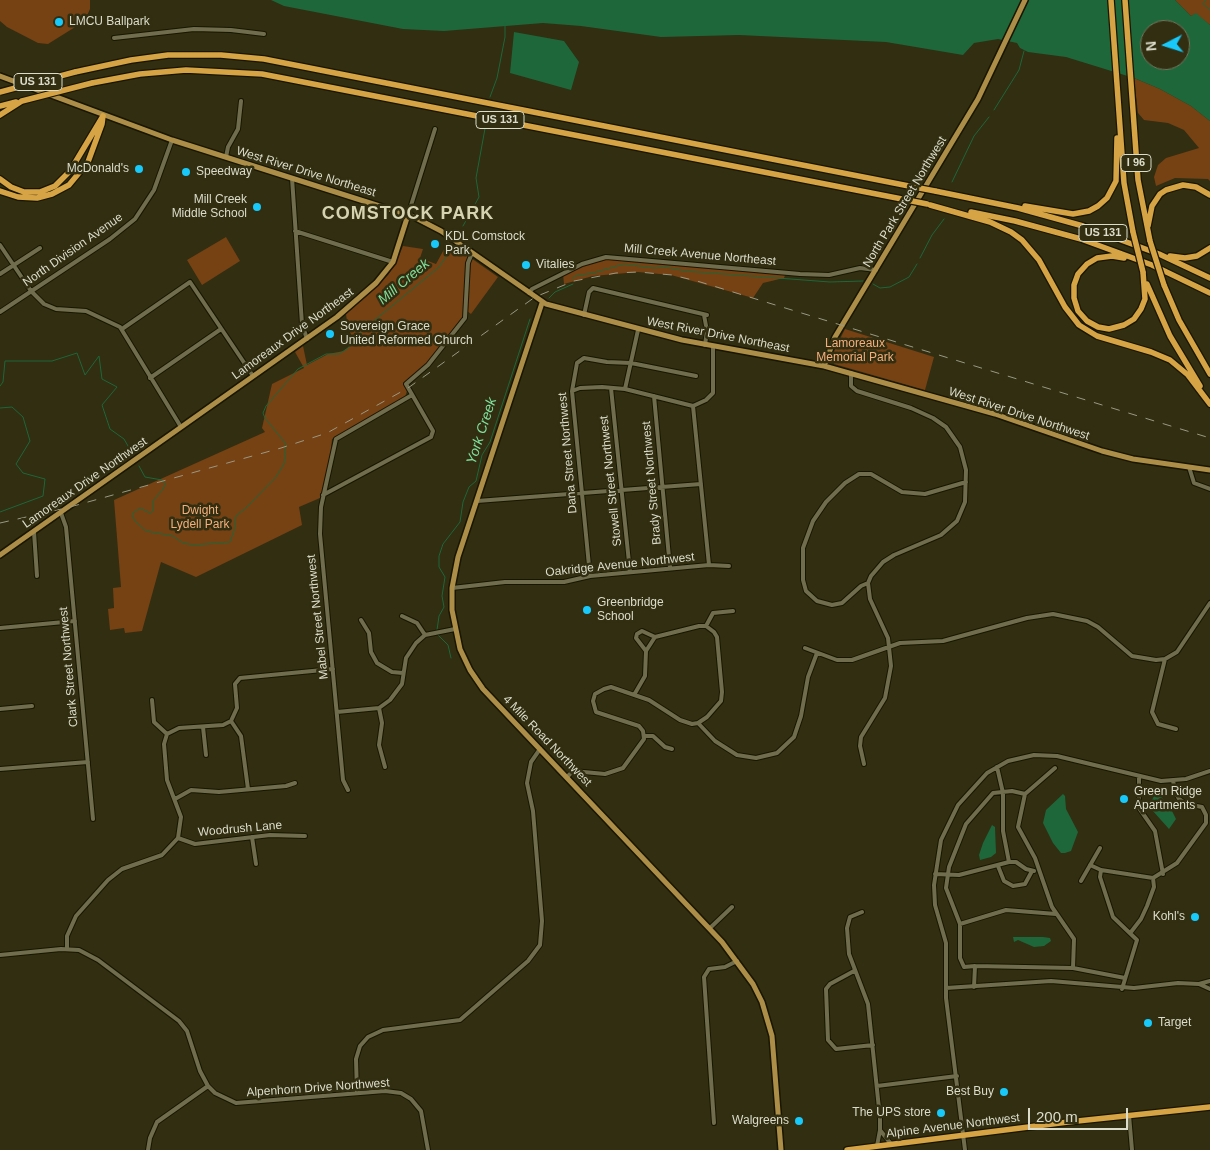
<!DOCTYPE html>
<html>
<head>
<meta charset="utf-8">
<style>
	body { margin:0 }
	#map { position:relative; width:1210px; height:1150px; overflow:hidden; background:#312e11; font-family:Arial,sans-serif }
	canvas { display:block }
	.north { position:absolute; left:1140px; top:20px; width:50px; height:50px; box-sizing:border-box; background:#312e11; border:1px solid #75745b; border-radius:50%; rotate:265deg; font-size:14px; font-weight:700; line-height:20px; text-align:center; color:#dcdcca }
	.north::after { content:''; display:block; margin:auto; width:18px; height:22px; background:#17cafb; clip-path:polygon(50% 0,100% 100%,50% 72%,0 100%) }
	.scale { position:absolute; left:1028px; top:1108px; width:100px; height:22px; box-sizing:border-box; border:2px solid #dcdcca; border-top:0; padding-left:6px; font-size:15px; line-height:18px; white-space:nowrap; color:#dcdcca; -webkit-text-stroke:4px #312e11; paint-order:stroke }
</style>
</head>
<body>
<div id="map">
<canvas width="1210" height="1150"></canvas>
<div class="north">N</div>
<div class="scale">200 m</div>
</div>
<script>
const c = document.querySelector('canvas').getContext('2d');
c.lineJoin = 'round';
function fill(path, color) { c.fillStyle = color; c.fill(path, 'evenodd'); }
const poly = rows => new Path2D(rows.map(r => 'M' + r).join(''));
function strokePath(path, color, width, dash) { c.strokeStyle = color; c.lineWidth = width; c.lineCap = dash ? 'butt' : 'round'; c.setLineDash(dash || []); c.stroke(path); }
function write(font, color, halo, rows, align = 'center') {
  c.font = font + ' Arial,sans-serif'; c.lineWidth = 5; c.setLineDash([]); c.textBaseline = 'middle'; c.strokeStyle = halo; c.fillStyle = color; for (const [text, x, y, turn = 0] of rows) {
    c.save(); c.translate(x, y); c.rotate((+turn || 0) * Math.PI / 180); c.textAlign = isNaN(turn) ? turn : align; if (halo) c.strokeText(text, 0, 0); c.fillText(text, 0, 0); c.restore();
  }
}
fill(poly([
	[0,0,90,0,90,9,86,18,79,22,80,24,48,44,38,43,7,27,0,21],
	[1175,0,1210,0,1210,25,1196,14,1191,16],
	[1134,78,1160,89,1191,106,1210,121,1210,181,1208,179,1175,178,1156,186,1154,177,1158,165,1166,158,1199,148,1184,130,1168,123,1144,120,1138,113],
	[226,237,240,261,202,285,187,260],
	[448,242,498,277,471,314,467,311,426,365,403,383,407,391,405,397,332,439,330,461,320,498,299,507,302,525,196,577,161,562,142,631,125,633,124,628,110,630,108,609,114,608,113,588,121,587,114,500,265,432,262,428,272,384,304,368,295,352,303,346,307,365,328,354,344,351,355,341,348,329,346,314,388,275,396,263,403,246,423,249,420,258,436,264],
	[606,257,786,273,784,278,763,283,753,298,671,275,638,272,593,276,564,284,563,274,582,264],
	[845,329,934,357,925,390,834,364,831,357]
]), '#764113');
fill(poly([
	[271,0,1175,0,1191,16,1196,13,1210,25,1210,121,1191,106,1160,89,1134,78,1066,57,1028,52,1020,48,1017,43,998,39,974,43,963,55,886,42,739,35,661,37,581,26,543,23,444,31,403,29,284,6],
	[1150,30,1180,30,1180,60,1150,60],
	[514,32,564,41,579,62,571,90,510,73],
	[1063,794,1065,796,1066,809,1078,832,1071,851,1065,853,1061,853,1053,843,1043,823,1046,810],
	[1154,796,1161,796,1172,811,1176,819,1169,829,1152,810,1151,802],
	[992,825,995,827,996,853,991,857,980,860,979,855,983,843],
	[1013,937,1043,937,1050,938,1051,941,1044,946,1034,947,1018,940,1014,942]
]), '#1e673a');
strokePath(poly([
	[1206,0,1203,4,1210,10],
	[490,97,497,78,505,37,505,23],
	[994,110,1019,70,1024,51],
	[952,182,974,136,989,117],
	[463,226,479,197,476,178,486,123],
	[920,258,932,235,944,219],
	[572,279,575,276,593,273,624,264,654,268,666,267,685,271,830,282,863,281],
	[873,284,880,288,890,287,909,277,917,264],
	[549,298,555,292,573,284],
	[0,386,3,382,5,361,52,361,77,353,85,375,99,356,102,379,117,387,102,405,110,429,124,439,132,453],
	[0,408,12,407,23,417,30,441,16,464,23,473,45,479,43,496,0,512],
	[139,466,145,477,162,480,165,484,163,489,153,501,153,511,150,513,140,508,133,513,132,516,136,522,146,531,173,536,183,543,194,545,230,542,234,531,236,516,247,507,276,477,284,464,286,444,265,418,263,413,266,406,298,369,326,354,339,354,348,348,364,329,439,267,446,257,452,241],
	[437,630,439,616,444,607,442,596,445,577,439,567,439,556,443,544,460,522,463,502,469,487,476,481,482,455,490,442,530,319],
	[438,635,448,645,451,658]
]), '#1e673a', 1);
const minor = poly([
	[114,38,194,29,231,30,264,34],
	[226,157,228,147,238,129,241,101],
	[292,178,302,324,307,339],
	[408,215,435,129],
	[295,231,393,262],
	[0,245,31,291,44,304,56,309,86,311,120,327,181,427],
	[0,274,40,248],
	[529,293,532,289,582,264,606,257,800,274,829,275,860,268,876,270],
	[0,312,110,239,135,219,154,190,172,140],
	[584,315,589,292,593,288,707,315],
	[704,315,707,331,705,345],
	[122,329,190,282,253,376],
	[851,373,851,386,857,391,911,408,933,418,946,427,960,447,966,470,965,502,957,521,941,535,894,555,883,562,871,576,868,583,870,599,888,638,891,666,885,698,861,737,860,746,864,764],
	[150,378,221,329],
	[611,388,630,572],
	[625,389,638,330],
	[572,391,580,388,602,387,625,389,693,406],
	[654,396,670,568],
	[693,406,709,565],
	[693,406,706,400,713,393,713,346],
	[1189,467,1194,483,1210,489],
	[323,495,431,437,433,431,406,384,428,365,465,318,468,263,472,253],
	[477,501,701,484],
	[61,513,66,527,93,819],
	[34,532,37,576],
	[590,576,572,391,577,363,584,358,607,362,631,363,696,376],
	[868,583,861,586,842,603,832,605,817,601,806,591,803,580,803,548,813,521,826,502,845,483,859,474,871,474,902,492,925,494,966,482],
	[452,588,505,582,564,582,590,576,709,565,729,566],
	[402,616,417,623,425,635],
	[361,620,369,633,371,652,377,663,392,672,403,673],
	[706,626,713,613,733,611],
	[0,628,75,621],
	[805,648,837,660,852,660,900,643,943,641,1027,618,1053,614,1087,621,1098,627,1132,656,1156,660,1165,659,1177,652,1210,603],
	[646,651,636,638,637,634,642,631,655,637],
	[1165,659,1152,712,1158,724,1176,729],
	[152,700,154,722,167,734],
	[379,708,382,723,379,745,385,767],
	[0,709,32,706],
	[337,712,379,708,390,700,402,684,406,658,416,643,425,635,455,629],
	[231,721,241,736,248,789],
	[698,723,715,741,737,755,756,758,777,753,794,737,801,716,808,677,817,653],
	[203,727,206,755],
	[167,734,179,728,223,725,231,721,237,708,235,684,240,678,333,669],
	[645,736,653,736,665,747,672,749],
	[1055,768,1025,794,1018,827,1035,858,1052,907,1074,939,1073,968],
	[0,769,88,762],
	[1139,776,1139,808,1155,831,1163,874],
	[567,777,573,771,605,774,623,768,644,739,643,731,639,726,596,712,593,701,595,694,604,689,611,687,649,700,680,720,692,724,698,723,707,717,721,701,722,692,717,637,714,632,706,626,699,626,655,637,646,651,645,676,634,695],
	[348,790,343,780,320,534,321,507,336,439,412,395],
	[175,799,191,790,219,792,286,786,295,783],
	[252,837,256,864],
	[178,838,195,844,270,835,305,836],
	[1009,862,1016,862,1026,869,1034,871],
	[1090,865,1101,870,1153,878,1177,863,1206,823,1206,815,1202,807,1186,804,1179,799,1176,793,1173,781],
	[998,866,1004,881,1013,886,1025,884,1032,871],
	[1101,870,1100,877,1113,917,1137,940,1122,989],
	[935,874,959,875,1009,862,1003,831,1003,793,997,767],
	[1081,881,1100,848],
	[862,912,850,917,847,928,849,954,868,1004,880,1118,880,1130,877,1146],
	[960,924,1006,910,1056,914],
	[710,928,732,907],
	[1131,932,1141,919,1147,906,1154,887,1153,878],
	[67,949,67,936,76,916,108,880,122,869,162,855,178,838,181,817,167,780,164,744,167,734],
	[0,955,61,949,79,950,98,960,179,1021,187,1031,200,1071,208,1086,215,1093,236,1103,385,1091,401,1093,411,1099,421,1111,428,1150],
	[975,966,964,967,960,958,960,924,946,888,949,867,966,824,993,793,1012,791,1025,794],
	[854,971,830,984,826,989,828,1040,836,1049,873,1045],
	[1199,984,1210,989],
	[974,987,975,966,1073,968,1125,978],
	[946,988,1051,981,1134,988,1178,983,1199,984,1210,981],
	[877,1086,957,1076],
	[357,1093,356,1059,360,1046,368,1037,383,1030,460,1020,528,961,540,945,542,921,533,811,527,783,531,762,540,749],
	[1129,1115,1132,1150],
	[714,1123,704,977,709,969,725,967,737,961],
	[880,1130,891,1144],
	[148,1150,150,1138,157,1122,208,1086],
	[965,1150,946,998,946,943,935,905,934,885,941,840,958,805,987,773,1008,761,1034,755,1057,756,1161,781,1186,779,1210,771]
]);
const major = poly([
	[0,76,172,140,414,217,441,231,546,304,682,340,824,366,995,414,1102,451,1133,459,1210,470],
	[542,303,458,557,452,588,452,610,460,649,470,670,483,689,722,942,753,984,762,1002,772,1036,781,1150],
	[824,366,835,337,978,99,1025,0],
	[0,555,337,317,376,283,393,262,408,215]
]);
const highway = poly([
	[1111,0,1124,183,1133,232],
	[1125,0,1138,180,1150,241],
	[75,72,131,60,168,55,221,55,264,59,914,187],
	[92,83,140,74,186,70,262,74,907,200],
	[0,106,16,102],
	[0,115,22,101],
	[0,179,11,187,24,192,40,192,55,186,70,171,103,116],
	[0,191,18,197,37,198,52,194,69,185,88,162,102,124,103,116],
	[935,191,1018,208,1083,226,1159,254,1210,278],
	[930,205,990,222,1011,232,1022,240,1039,260,1065,307,1079,325,1097,336,1151,352,1170,360,1188,375,1210,404],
	[1025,206,1073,214,1089,211,1098,206,1107,198,1116,181,1117,138],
	[971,212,1015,221,1081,239,1152,265,1210,293],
	[1148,226,1152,206,1160,194,1166,190,1183,185,1196,187,1210,195],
	[1170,256,1185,258,1197,256,1210,248],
	[1124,258,1112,256,1097,258,1087,264,1078,274,1074,285,1074,298,1078,311,1087,321,1098,327,1109,329,1124,325,1134,319,1141,309,1145,299,1143,272],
	[1147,284,1170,336,1200,386],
	[1164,285,1179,320,1210,374],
	[847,1150,1068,1122,1210,1107]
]);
strokePath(minor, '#191600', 6);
strokePath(major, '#191600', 8);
strokePath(highway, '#191600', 8);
strokePath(minor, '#6f6d4d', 4);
strokePath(major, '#ad8e48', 5);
strokePath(highway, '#d6a445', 5.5);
strokePath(poly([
	[0,523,70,507,281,448,327,433,408,388,535,297,574,281,616,273,638,272,672,275,697,281,1210,438]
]), '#9a9983', 1, [9, 9]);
const highwayBridge = poly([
	[0,92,75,72],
	[22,101,92,83],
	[914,187,935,191],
	[907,200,927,204],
	[1133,232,1143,272],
	[1150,241,1164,285]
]);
strokePath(highwayBridge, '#191600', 8, []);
strokePath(highwayBridge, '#d6a445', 5.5);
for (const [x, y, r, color] of [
	[59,22,5,"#17cafb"],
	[139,169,5,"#17cafb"],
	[186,172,5,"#17cafb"],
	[257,207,5,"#17cafb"],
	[435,244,5,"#17cafb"],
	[526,265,5,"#17cafb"],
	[330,334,5,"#17cafb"],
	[587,610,5,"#17cafb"],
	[1124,799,5,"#17cafb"],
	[1195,917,5,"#17cafb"],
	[1148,1023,5,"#17cafb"],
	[1004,1092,5,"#17cafb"],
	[941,1113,5,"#17cafb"],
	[799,1121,5,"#17cafb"]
]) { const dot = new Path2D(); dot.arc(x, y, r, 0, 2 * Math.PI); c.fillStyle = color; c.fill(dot); strokePath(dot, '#312e11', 2); }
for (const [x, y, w] of [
	[38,82,48],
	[500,120,48],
	[1136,163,30],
	[1103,233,48]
]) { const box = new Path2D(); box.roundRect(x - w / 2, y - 8.5, w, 17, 4); c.fillStyle = '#312e11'; c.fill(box); strokePath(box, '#dcdcca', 1); }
write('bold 11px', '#dcdcca', null, [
	["US 131",38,82],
	["US 131",500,120],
	["I 96",1136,163],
	["US 131",1103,233]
]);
write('12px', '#dcdcca', '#312e11', [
	["LMCU Ballpark",69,22],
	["McDonald's",129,169,"right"],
	["Speedway",196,172],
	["Mill Creek",247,200,"right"],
	["Middle School",247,214,"right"],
	["KDL Comstock",445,237],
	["Park",445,251],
	["Vitalies",536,265],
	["Sovereign Grace",340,327],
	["United Reformed Church",340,341],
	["Greenbridge",597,603],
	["School",597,617],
	["Green Ridge",1134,792],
	["Apartments",1134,806],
	["Kohl's",1185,917,"right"],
	["Target",1158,1023],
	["Best Buy",994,1092,"right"],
	["The UPS store",931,1113,"right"],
	["Walgreens",789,1121,"right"]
], 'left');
write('12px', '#dcdcca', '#312e11', [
	["West River Drive Northeast",306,172,17],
	["North Park Street Northwest",905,202,-59],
	["North Division Avenue",73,250,-35],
	["Mill Creek Avenue Northeast",700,255,5],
	["Lamoreaux Drive Northeast",293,334,-36],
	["West River Drive Northeast",718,335,11],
	["West River Drive Northwest",1019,414,18],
	["Dana Street Northwest",568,453,-95],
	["Stowell Street Northwest",611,481,-96],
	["Lamoreaux Drive Northwest",85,483,-35],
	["Brady Street Northwest",652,483,-95],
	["Oakridge Avenue Northwest",620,565,-6],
	["Mabel Street Northwest",318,617,-96],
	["Clark Street Northwest",69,667,-95],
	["4 Mile Road Northwest",547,741,46],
	["Woodrush Lane",240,829,-5],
	["Alpenhorn Drive Northwest",318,1088,-4],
	["Alpine Avenue Northwest",953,1126,-7]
]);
write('12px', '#f6af7c', '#312e11', [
	["Lamoreaux",855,344],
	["Memorial Park",855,358],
	["Dwight",200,511],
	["Lydell Park",200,525]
]);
write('italic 14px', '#7fe09c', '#312e11', [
	["Mill Creek",404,282,-40],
	["York Creek",482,431,-72]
]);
c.letterSpacing = '1px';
write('bold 18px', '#d5d3b0', '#312e11', [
	["COMSTOCK PARK",408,214]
]);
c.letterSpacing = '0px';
</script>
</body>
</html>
